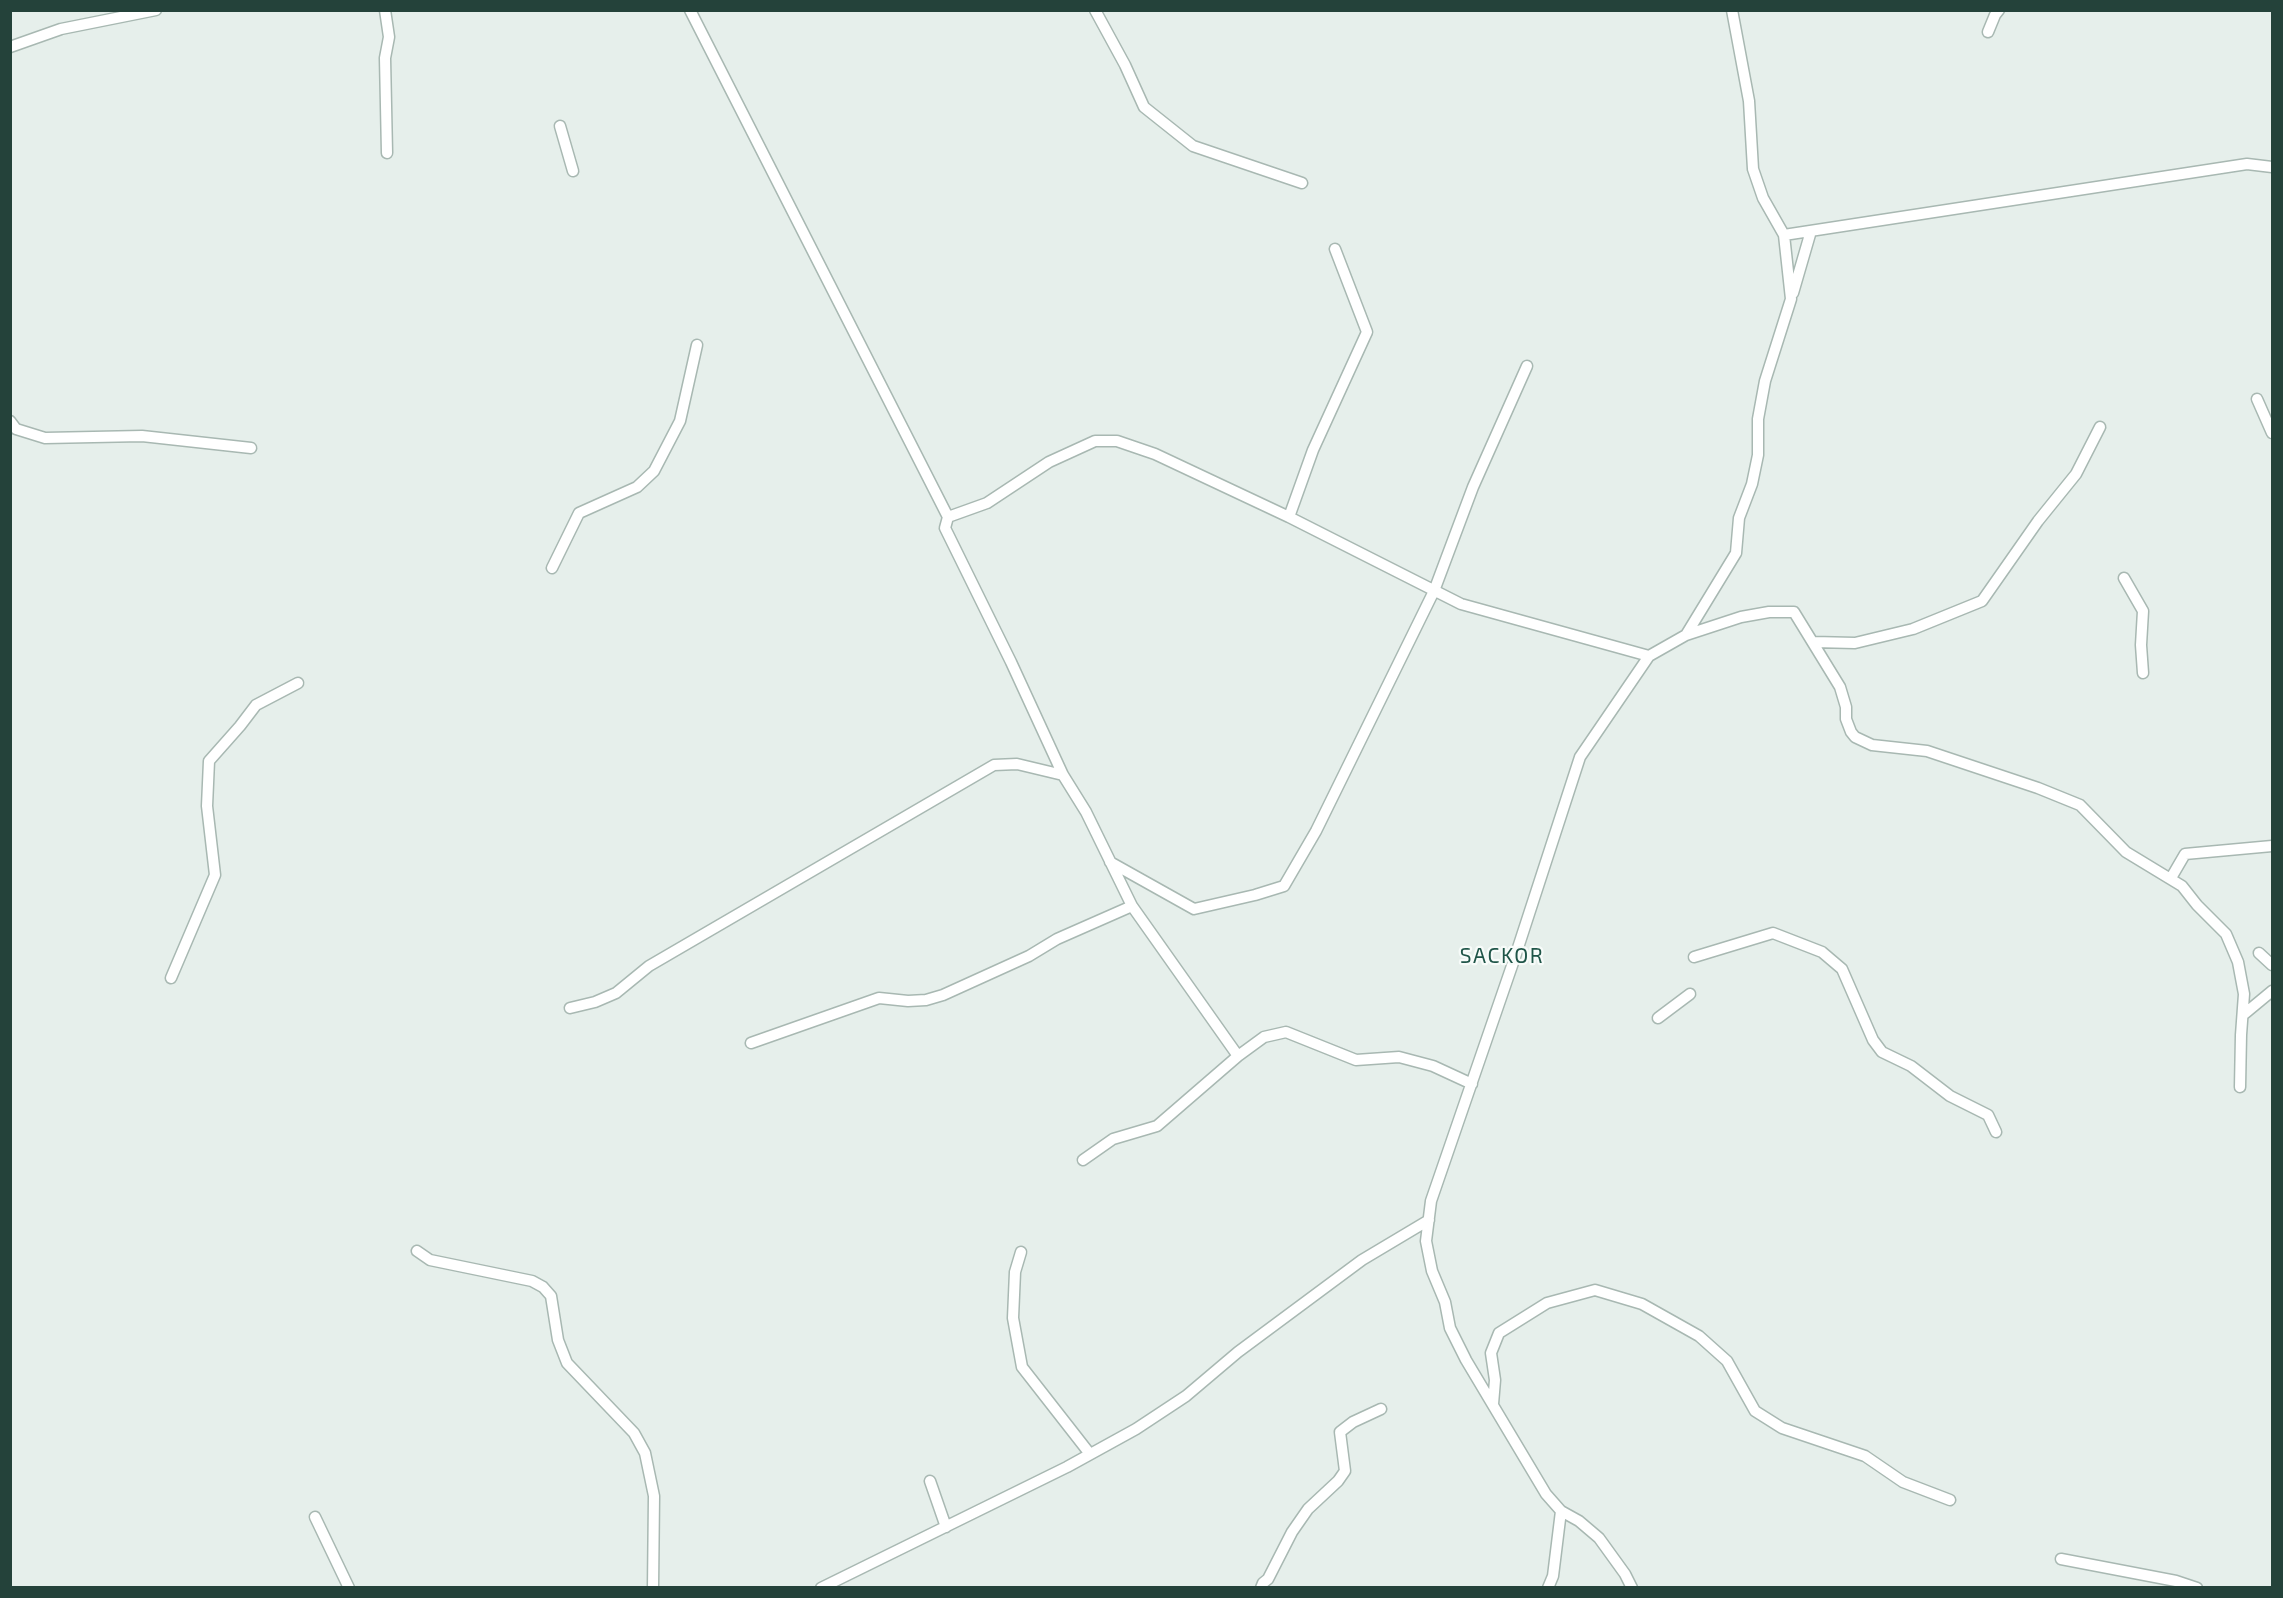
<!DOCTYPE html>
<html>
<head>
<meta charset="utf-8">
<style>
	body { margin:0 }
	#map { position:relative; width:2283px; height:1598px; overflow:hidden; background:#e6efeb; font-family:"Exo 2",sans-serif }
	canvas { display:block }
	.frame { position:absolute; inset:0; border:12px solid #24423a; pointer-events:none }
</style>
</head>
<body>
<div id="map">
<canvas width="2283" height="1598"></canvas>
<div class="frame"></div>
</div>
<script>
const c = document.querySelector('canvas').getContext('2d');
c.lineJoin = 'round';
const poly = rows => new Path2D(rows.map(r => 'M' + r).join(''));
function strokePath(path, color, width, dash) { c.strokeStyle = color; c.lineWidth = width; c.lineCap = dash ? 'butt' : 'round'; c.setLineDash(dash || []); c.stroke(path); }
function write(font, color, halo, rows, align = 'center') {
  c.font = font + ' "Exo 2",sans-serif'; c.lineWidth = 4.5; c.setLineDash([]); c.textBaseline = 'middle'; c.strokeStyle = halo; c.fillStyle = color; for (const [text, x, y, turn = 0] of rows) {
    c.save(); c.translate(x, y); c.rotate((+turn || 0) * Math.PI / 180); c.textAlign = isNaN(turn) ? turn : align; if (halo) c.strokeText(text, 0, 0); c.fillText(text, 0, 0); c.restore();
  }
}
const minor = poly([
	[385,10,389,37,385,58,387,153],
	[690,10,948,517,987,503,1049,462,1095,441,1117,441,1155,454,1289,517,1461,604,1649,656,1686,635,1741,617,1769,612,1794,612,1840,687,1846,707,1846,719,1851,732,1855,737,1872,745,1927,751,2038,788,2080,805,2126,852,2182,886,2197,905,2226,934,2238,962,2244,994,2241,1035,2240,1087],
	[1095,10,1125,65,1144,107,1193,146,1302,183],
	[1988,32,1995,15,1999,10],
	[10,47,61,29,156,10],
	[560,126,573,171],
	[1784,235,2247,164,2272,167],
	[1793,293,1811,231],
	[2257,399,2272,433],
	[10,421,16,429,45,438,142,436,251,448],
	[948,517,945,528,1011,662,1063,775,1086,812,1132,906,1238,1056,1264,1037,1286,1032,1356,1060,1399,1057,1433,1066,1472,1084],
	[1289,517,1313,450,1367,332,1335,249],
	[552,568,579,513,637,487,654,471,680,421,697,345],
	[2124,578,2143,611,2141,645,2143,673],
	[1686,635,1736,553,1739,518,1752,484,1758,455,1758,419,1765,381,1791,299,1784,235,1763,198,1753,169,1749,101,1732,10],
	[1814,642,1855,643,1913,629,1982,601,2038,521,2076,474,2100,427],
	[1110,862,1194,909,1255,895,1284,886,1316,831,1434,591,1473,487,1527,366],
	[2171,878,2185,854,2272,846],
	[2259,953,2272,965],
	[1694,957,1773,933,1822,952,1842,969,1873,1040,1882,1052,1911,1066,1950,1096,1988,1115,1996,1132],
	[171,978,215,875,207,806,209,761,240,726,256,705,298,683],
	[570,1008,595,1002,616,993,649,966,994,765,1017,764,1063,775],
	[2243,1015,2272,991],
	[1658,1018,1690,994],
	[751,1043,879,998,908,1001,926,1000,943,995,1029,956,1057,939,1132,906],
	[1083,1160,1113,1139,1157,1126,1238,1056],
	[417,1251,430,1260,532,1281,543,1287,551,1296,558,1340,567,1363,634,1433,645,1453,654,1496,653,1588],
	[1021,1252,1015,1272,1013,1318,1022,1367,1090,1454],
	[1493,1404,1495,1380,1491,1353,1499,1333,1547,1303,1595,1290,1642,1304,1699,1336,1727,1361,1755,1411,1782,1428,1865,1456,1903,1482,1950,1500],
	[930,1481,946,1527],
	[315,1517,349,1588],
	[2061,1559,2176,1581,2197,1588],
	[821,1588,1067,1467,1136,1429,1186,1396,1238,1352,1362,1260,1429,1220],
	[1261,1588,1263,1583,1268,1579,1292,1532,1308,1509,1338,1481,1345,1471,1340,1432,1353,1422,1381,1409],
	[1548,1588,1553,1576,1561,1511],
	[1632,1588,1625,1574,1599,1538,1579,1521,1561,1511,1546,1494,1466,1360,1450,1328,1445,1302,1432,1271,1426,1241,1431,1201,1515,957,1580,757,1649,656]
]);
strokePath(minor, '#a8b8b2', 13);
strokePath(minor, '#fff', 10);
c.letterSpacing = '1.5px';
write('21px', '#1f5548', '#f7fbf9', [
	["SACKOR",1502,956]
]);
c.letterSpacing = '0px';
</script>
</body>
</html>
